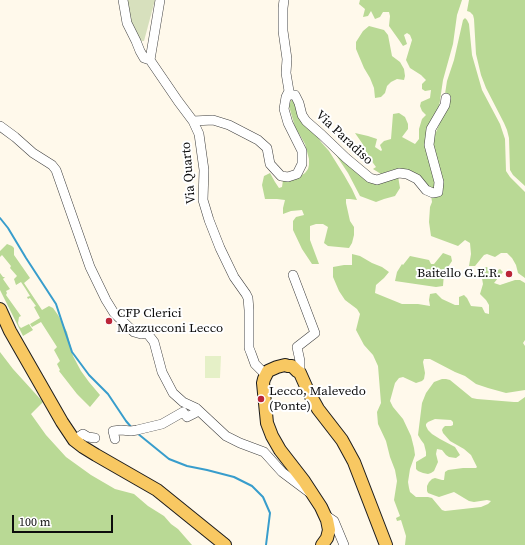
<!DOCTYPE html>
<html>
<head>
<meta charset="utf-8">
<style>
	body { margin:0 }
	#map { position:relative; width:525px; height:545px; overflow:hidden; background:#fff9eb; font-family:"Source Serif 4",serif }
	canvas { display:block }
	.scale { position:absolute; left:12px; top:515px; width:101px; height:18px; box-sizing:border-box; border:2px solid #0c0c0c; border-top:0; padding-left:5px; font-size:12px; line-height:14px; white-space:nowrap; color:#0c0c0c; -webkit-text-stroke:3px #fff; paint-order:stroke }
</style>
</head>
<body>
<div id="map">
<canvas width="525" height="545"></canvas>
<div class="scale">100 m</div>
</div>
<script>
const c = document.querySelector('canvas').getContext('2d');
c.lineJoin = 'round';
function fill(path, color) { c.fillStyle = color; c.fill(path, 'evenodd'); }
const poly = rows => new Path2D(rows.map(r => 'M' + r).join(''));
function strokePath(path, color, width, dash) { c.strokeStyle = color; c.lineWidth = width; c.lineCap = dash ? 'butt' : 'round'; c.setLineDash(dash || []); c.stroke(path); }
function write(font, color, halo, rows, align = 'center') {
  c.font = font + ' "Source Serif 4",serif'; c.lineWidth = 4; c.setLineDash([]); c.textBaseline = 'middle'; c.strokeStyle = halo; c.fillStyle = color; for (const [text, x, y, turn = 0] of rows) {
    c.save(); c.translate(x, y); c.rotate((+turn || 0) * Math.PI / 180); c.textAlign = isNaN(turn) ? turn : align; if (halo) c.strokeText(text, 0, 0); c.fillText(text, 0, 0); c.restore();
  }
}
fill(poly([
	[360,0,462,0,457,15,453,44,443,80,438,114,431,133,436,191,398,169,392,170,381,174,373,169,376,167,368,156,362,143,355,133,368,136,377,139,375,147,381,151,382,150,380,145,384,141,391,139,393,114,399,113,405,117,408,124,408,129,402,137,415,144,419,139,419,129,422,119,426,115,422,111,420,106,421,102,430,98,431,90,425,91,422,89,422,84,426,80,421,75,410,68,406,60,412,40,410,35,407,33,404,35,407,44,403,46,399,40,389,26,390,16,389,12,383,12,380,17,375,19,371,11,368,16,363,17,365,9,359,4],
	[469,0,525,0,525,186,513,175,510,170,509,138,507,130,504,123,486,88,481,75,476,54,474,19,473,15,470,12,467,11],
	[465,18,467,20,469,24,472,55,482,90,500,124,505,139,506,171,510,177,525,192,525,278,518,273,516,265,512,258,507,253,501,253,495,257,487,254,484,255,475,266,469,266,471,254,470,243,465,240,458,246,431,236,429,222,430,207,432,202,431,195,439,194,432,142,441,120,447,81,454,60,463,20],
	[369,26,384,30,388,35,392,56,400,62,404,69,405,76,404,80,397,79,391,82,387,86,385,93,381,97,375,98,374,88,370,78,364,68,356,49,356,42,363,31],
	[292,98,321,142,329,151,344,175,352,189,357,200,350,199,346,199,346,203,350,221,354,227,354,235,352,243,349,248,328,246,324,243,328,227,323,224,316,224,310,226,310,240,319,264,312,264,302,249,293,230,293,221,296,217,304,215,302,210,291,211,283,214,283,208,285,200,277,199,265,199,262,185,264,176,270,173,275,182,279,188,282,187,283,180,299,177,305,173,308,169,309,165,309,159,305,144,295,127,289,106],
	[332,149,362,175,398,176,400,188,395,196,384,199,376,202,360,196,348,173],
	[7,244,12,246,14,248,14,255,30,278,24,283,42,310,49,306,53,308,58,315,67,332,73,356,81,371,89,382,100,395,90,407,77,394,59,371,60,370,57,364,60,361,54,350,57,347,41,322,32,327,30,324,40,318,34,307,36,306,30,298,28,299,27,297,30,296,25,288,21,282,16,285,14,279,17,276,10,268,11,266,2,255,0,257,0,251],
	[443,253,451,256,452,261,444,273,443,286,436,287,395,281,397,272,402,264,403,265,410,256,429,260,431,264,434,264],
	[352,254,360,256,372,263,382,267,389,272,384,278,376,285,375,293,402,304,418,304,430,306,429,300,430,294,436,293,442,299,455,305,459,305,459,297,464,295,467,298,471,306,482,307,485,313,489,314,489,305,486,300,480,294,483,284,481,273,482,268,487,267,491,272,494,272,500,269,503,272,494,283,500,285,515,280,520,280,525,283,525,340,523,343,525,346,525,390,506,393,488,388,476,384,465,376,455,372,430,359,424,359,423,362,425,373,424,379,422,381,416,383,403,377,399,378,395,383,390,401,393,407,403,419,411,436,414,448,415,455,410,469,408,482,409,488,410,492,416,497,428,497,432,498,442,510,445,511,481,507,488,504,491,501,487,500,474,502,469,501,454,492,439,497,436,496,428,493,427,491,427,486,429,482,432,479,435,478,442,480,444,480,445,472,448,470,463,468,476,468,477,467,471,455,464,449,450,441,443,433,442,430,443,428,445,426,451,426,453,425,453,422,451,420,435,419,428,422,426,424,426,426,428,430,432,434,440,439,455,447,460,455,456,458,449,457,446,455,442,450,437,449,436,454,438,462,434,471,431,473,428,474,423,473,418,471,416,469,416,462,426,456,426,452,424,444,421,440,418,435,422,403,426,393,434,382,442,379,446,379,450,380,472,398,477,399,514,402,518,402,525,397,525,545,405,545,406,536,401,520,397,521,396,518,400,516,394,500,397,481,395,470,390,457,386,441,378,424,377,412,381,403,378,366,373,355,364,345,356,330,360,314,357,309,345,300,339,291,333,277,333,267,344,265,352,265],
	[0,273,3,277,5,277,3,279,10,289,6,291,7,293,6,295,21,316,19,317,18,323,19,326,21,328,29,324,33,330,23,336,0,290],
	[0,352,13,369,43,402,31,414,46,435,66,457,91,475,115,489,134,494,148,506,164,516,171,524,178,529,192,545,0,545]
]), '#b9d995');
fill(poly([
	[126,0,155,0,144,41,138,41,128,13]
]), '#d7e0bd');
fill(poly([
	[205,356,221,356,220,378,205,378]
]), '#e5f0c7');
strokePath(poly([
	[0,218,8,228,26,258,56,304,72,352,89,375,108,394,126,421,132,428],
	[137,433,169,459,187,466,207,470,234,477,252,486,263,497,270,513,266,545]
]), '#389dcc', 2);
const minor = poly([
	[123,0,127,23,136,41,140,51,144,58,150,60,178,101,193,121,199,134,204,170,203,200,209,220,220,248,234,277,246,294,248,298,249,310,249,348,251,353,255,364,266,375],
	[284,0,283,8,283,31,287,59,286,73,289,91,286,97],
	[150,60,160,0],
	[193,121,213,120,229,125,258,140,267,148,270,164,281,176,288,177,297,174,302,164,302,151,288,123,284,109,286,97,290,95,295,95,299,103,302,115,306,121,322,135,346,158,370,178,377,180,399,173,407,174,417,179,426,190,433,193,438,192,439,182,429,145,431,129,445,105,446,98],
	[0,126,15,137,33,153,52,165,56,170,90,267,106,300,114,313,134,332,141,334,147,333,154,342,162,372,173,393,183,402,196,408,226,436,240,443,264,452,282,472,310,493],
	[293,275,315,333,297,347,300,361,300,373],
	[115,439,113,431,121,430,131,431,137,430,162,424,183,412,187,417,195,413],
	[74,440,83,434,88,437,95,438],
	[325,515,334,521,344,545]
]);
const major = poly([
	[0,309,10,331,62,422,74,440,83,447,96,455,157,490,225,545],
	[322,545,327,538,329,530,327,520,321,507,304,481,280,450,272,436,267,423,263,383,264,379,268,371,277,367,285,365,288,366,292,366,297,371,300,373,308,391,318,409,342,440,354,462,386,545]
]);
strokePath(minor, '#3f3f3f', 10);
strokePath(major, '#1d1d1d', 14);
strokePath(minor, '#fff', 9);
strokePath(major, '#f8c862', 12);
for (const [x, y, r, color] of [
	[509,274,4,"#bb2538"],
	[109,321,4,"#bb2538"],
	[261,399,4,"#bb2538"]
]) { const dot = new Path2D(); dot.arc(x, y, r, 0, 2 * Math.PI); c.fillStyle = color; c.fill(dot); strokePath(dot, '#fff', 1.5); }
write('13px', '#0c0c0c', '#fff', [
	["Via Paradiso",344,138,43],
	["Via Quarto",189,173,-95]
]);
write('13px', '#0c0c0c', '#fff', [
	["Baitello G.E.R.",501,274,"right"],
	["CFP Clerici",117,314],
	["Mazzucconi Lecco",117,329],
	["Lecco, Malevedo",269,392],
	["(Ponte)",269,407]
], 'left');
</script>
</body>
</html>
